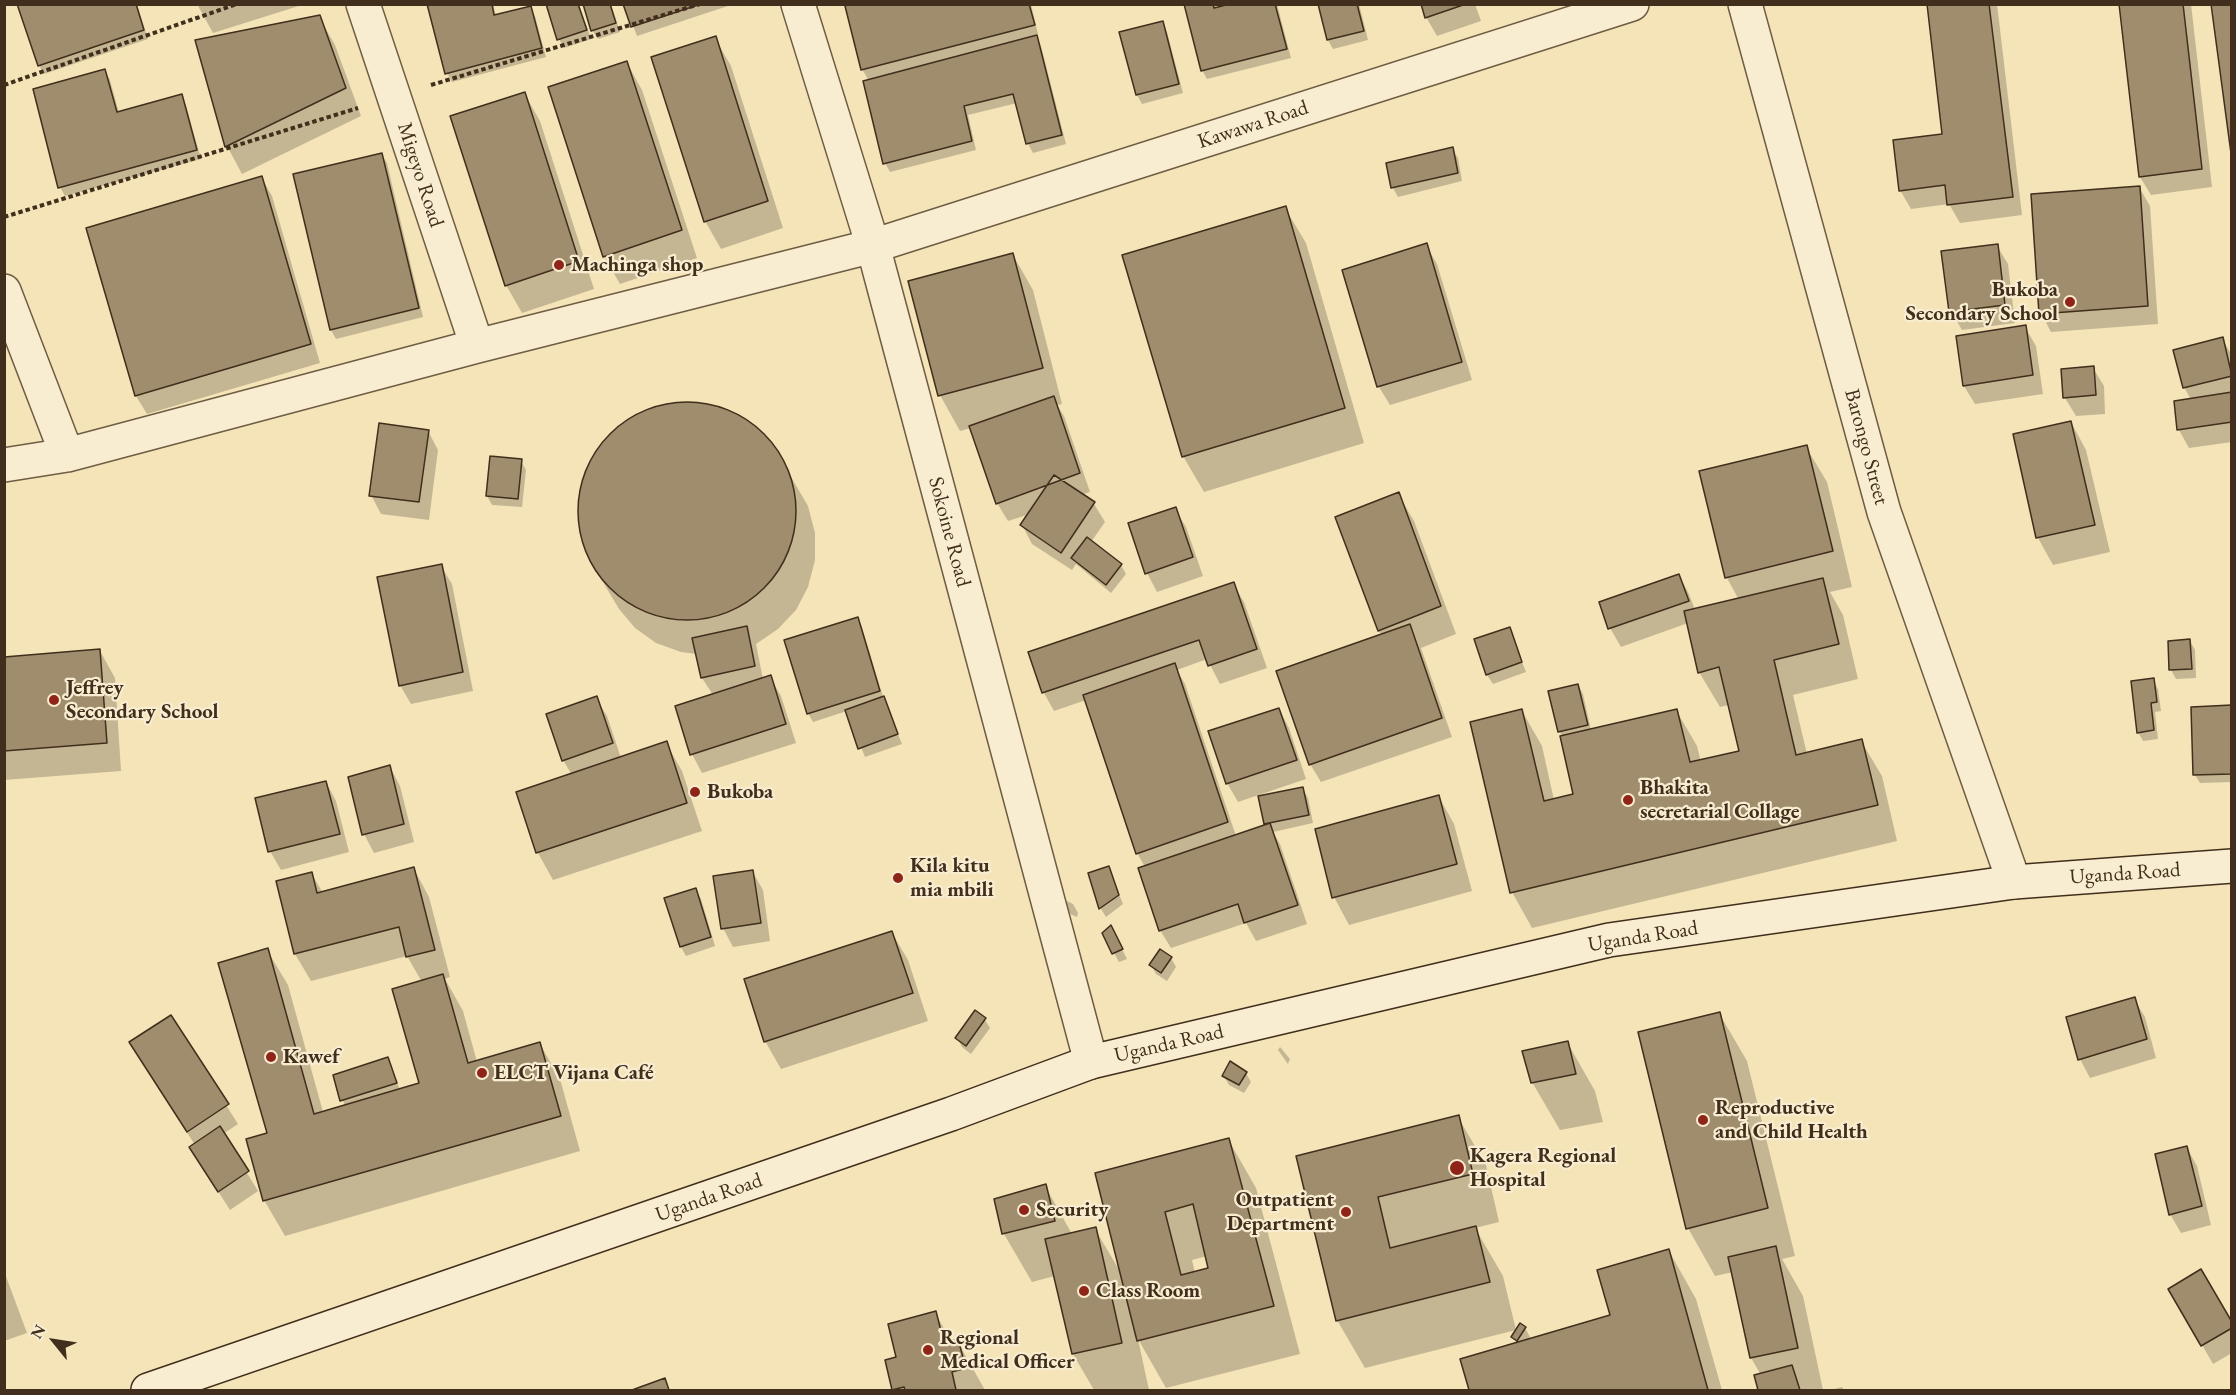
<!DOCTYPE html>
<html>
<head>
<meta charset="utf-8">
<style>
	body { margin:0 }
	#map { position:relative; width:2236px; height:1395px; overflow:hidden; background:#f5e4b8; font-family:"EB Garamond",serif }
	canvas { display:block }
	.frame { position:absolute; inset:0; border:6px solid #412e1c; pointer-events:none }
	.north { position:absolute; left:24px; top:1311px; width:60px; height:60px; -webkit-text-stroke:4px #f8edd1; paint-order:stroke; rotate:300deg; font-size:16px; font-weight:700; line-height:24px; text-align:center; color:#412e1c }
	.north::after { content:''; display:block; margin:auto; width:21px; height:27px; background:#412e1c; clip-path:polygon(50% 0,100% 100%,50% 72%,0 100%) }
</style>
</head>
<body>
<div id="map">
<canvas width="2236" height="1395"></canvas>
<div class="frame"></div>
<div class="north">N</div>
</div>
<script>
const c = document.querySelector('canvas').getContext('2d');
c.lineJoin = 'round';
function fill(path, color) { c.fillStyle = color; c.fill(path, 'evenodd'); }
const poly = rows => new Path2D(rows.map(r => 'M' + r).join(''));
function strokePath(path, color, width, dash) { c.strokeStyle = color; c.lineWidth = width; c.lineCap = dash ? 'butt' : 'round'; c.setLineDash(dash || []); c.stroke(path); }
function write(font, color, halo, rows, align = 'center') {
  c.font = font + ' "EB Garamond",serif'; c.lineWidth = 4.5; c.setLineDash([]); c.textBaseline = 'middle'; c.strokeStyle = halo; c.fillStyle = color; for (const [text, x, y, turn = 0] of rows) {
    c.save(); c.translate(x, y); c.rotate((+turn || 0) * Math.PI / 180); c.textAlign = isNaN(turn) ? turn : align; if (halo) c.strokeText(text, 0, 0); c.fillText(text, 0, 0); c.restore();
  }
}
fill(poly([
	[19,4,137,4,148,39,44,74,39,65],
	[197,4,305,4,213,33],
	[429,4,493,4,496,16,530,8,535,16,546,57,452,82,447,73],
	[548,4,579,4,591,39,564,48,559,39],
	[584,4,611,4,620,32,598,39,592,30],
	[625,4,730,4,731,5,637,36],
	[856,4,1031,4,1038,34,1035,35,1041,46,1066,144,1033,153,1028,144,1017,103,968,115,976,150,890,172,885,163,869,81,862,69],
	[1186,4,1215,4,1216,10,1236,4,1277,4,1291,58,1207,79,1202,70],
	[1319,4,1359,4,1368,40,1333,49,1328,40],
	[1422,4,1475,4,1481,21,1437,36,1426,17],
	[1928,4,1997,4,2022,215,1960,223,1949,204,1911,209,1900,190,1944,135],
	[2120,4,2191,4,2212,187,2151,195,2140,177],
	[319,17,335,45,361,116,242,174,227,146,197,41],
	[1162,23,1167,32,1183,93,1142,104,1137,95],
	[715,38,731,66,783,228,721,249,705,221],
	[627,63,642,90,697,258,620,284,604,256],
	[105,71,110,80,119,113,181,96,186,105,201,159,65,196,60,187],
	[524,93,540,121,594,289,522,313,506,285],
	[1452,149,1458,158,1462,181,1398,197,1393,188,1388,164],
	[381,154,387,163,423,317,336,339,331,330],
	[261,177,272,196,320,363,147,414,136,396,87,229],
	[2139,187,2150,206,2158,324,2051,332,2041,313],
	[1285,208,1306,243,1364,443,1204,492,1183,456],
	[1426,245,1437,264,1472,380,1390,405,1379,387,1344,271],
	[1997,246,2008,264,2015,323,1962,330,1951,311],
	[1013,255,1033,290,1062,404,1057,405,1064,416,1090,492,1081,495,1094,504,1105,522,1091,542,1121,565,1126,574,1111,593,1076,564,1072,570,1032,544,1022,525,1030,514,1008,521,997,503,971,428,960,431,940,395],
	[2025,327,2036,346,2043,394,1975,404,1964,386],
	[2222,339,2232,355,2232,442,2189,448,2179,430,2175,402,2191,400,2184,387],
	[2093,368,2104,386,2105,414,2076,416,2065,398,2063,370],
	[678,403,705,404,731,412,755,426,773,446,808,506,815,533,815,560,808,587,796,610,778,629,756,644,763,679,770,677,781,696,796,743,702,773,692,754,713,695,702,678,697,654,681,652,656,643,635,628,619,609,597,572,586,550,580,526,580,501,584,476,596,454,611,434,631,419,653,408],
	[2071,422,2086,450,2110,552,2053,565,2038,538],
	[428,431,438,450,429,520,381,514,371,495],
	[1806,447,1827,482,1852,587,1830,592,1843,615,1858,679,1793,695,1807,754,1861,741,1882,776,1897,841,1532,928,1512,892,1522,711,1542,746,1554,800,1575,795,1563,737,1559,731,1578,685,1583,694,1591,730,1676,710,1697,746,1701,762,1740,752,1729,705,1720,707,1699,672,1688,623,1621,647,1610,628,1679,575,1689,594,1695,610,1739,600,1727,578,1701,472],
	[521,461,526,470,522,507,492,505,487,496],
	[1398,494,1414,521,1456,634,1421,648,1452,737,1321,782,1310,764,1382,636,1379,631],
	[1175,509,1186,527,1203,576,1157,592,1147,573],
	[441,566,452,584,473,691,411,704,400,685],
	[1233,584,1244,602,1267,668,1220,684,1207,659,1177,670,1185,684,1236,836,1267,826,1265,823,1303,789,1308,798,1313,823,1273,832,1280,844,1307,924,1256,941,1246,923,1171,948,1160,930,1145,867,1137,853,1086,700,1054,711,1044,693,1030,653],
	[857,618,862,627,884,700,902,744,865,757,847,711,813,722,808,713],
	[1509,629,1526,672,1493,684,1487,675,1476,640],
	[2190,641,2195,650,2196,678,2176,679,2171,670,2170,642],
	[100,651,115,678,121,771,4,780,4,658],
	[2153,680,2158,689,2161,711,2155,712,2158,739,2143,741,2138,732],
	[596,698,607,716,621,758,666,743,682,771,702,831,553,880,538,853,518,793,572,775,563,760],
	[2232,707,2232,782,2200,783,2195,775],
	[1279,709,1289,728,1306,779,1238,802,1227,783],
	[390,767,400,786,414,842,374,853,364,834],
	[326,782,336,801,349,852,281,870,270,851],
	[1439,797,1454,824,1472,891,1349,925,1334,897],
	[1108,867,1123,904,1106,917,1101,909,1089,874],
	[414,869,429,897,450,977,445,979,463,1011,477,1062,540,1044,560,1079,580,1151,285,1236,264,1200,269,1134,267,950,288,985,323,1112,345,1106,334,1076,388,1059,400,1090,421,1084,422,982,407,956,311,981,295,954,311,873,323,893],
	[752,871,763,890,770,941,733,947,723,928],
	[696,890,701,899,715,946,686,956,681,947,666,899],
	[1067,901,1073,904,1078,913,1077,917,1070,914,1065,905],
	[892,933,908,960,928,1021,781,1069,765,1041],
	[1104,934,1115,935,1127,959,1119,962],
	[1171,958,1176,967,1167,981,1156,974,1151,965],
	[2134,999,2145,1017,2156,1058,2090,1078,2080,1059],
	[1719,1013,1747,1061,1795,1256,1782,1259,1803,1296,1823,1390,1759,1390,1756,1376,1761,1375,1751,1358,1733,1272,1715,1276,1688,1228],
	[170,1017,238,1124,223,1134,258,1191,230,1210,202,1166,195,1145,141,1061],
	[985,1020,990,1028,971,1054,962,1047,957,1038],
	[1567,1042,1595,1091,1603,1122,1560,1130,1532,1082],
	[1280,1047,1290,1059,1288,1064,1278,1050],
	[1246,1073,1251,1082,1244,1093,1229,1085,1224,1076],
	[1458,1117,1486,1165,1499,1222,1475,1228,1503,1276,1516,1330,1365,1368,1337,1320,1298,1157],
	[1228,1139,1256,1188,1300,1354,1166,1388,1138,1339,1149,1390,1094,1390,1073,1354,1055,1276,1032,1282,1004,1234,995,1200,1045,1186,1072,1234,1095,1229,1121,1273,1097,1174],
	[1207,1256,1210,1269,1195,1273,1192,1260],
	[2187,1148,2197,1166,2211,1225,2181,1233,2170,1214],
	[1669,1251,1696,1299,1722,1390,1470,1390,1462,1360,1517,1344,1513,1337,1521,1325,1525,1328,1530,1337,1529,1340,1612,1316],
	[4,1271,27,1333,4,1341],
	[2170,1289,2232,1325,2232,1353,2213,1364],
	[935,1313,952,1342,957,1341,985,1390,894,1390,887,1361,898,1358],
	[1842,1387,1844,1390,1830,1390]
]), '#0003');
const building = poly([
	[17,4,136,4,144,30,38,66,17,4],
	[427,4,492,4,494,15,531,6,542,48,445,74,427,4],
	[546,4,578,4,587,30,557,40,546,4],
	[583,4,610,4,616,23,591,31,583,4],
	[623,4,701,4,631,27,623,4],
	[850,4,1029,4,1035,25,861,70,845,6,850,4],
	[1184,4,1213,4,1214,8,1230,4,1275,4,1287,49,1201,71,1184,4],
	[1318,4,1357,4,1364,31,1327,40,1318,4],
	[1421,4,1466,4,1425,18,1421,4],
	[1927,4,1989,4,2013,197,1947,205,1945,185,1899,191,1893,140,1942,134,1927,4],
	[2119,4,2183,4,2202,169,2139,177,2119,4],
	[2211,4,2232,4,2232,161,2211,4],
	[320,15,346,88,225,147,195,40,320,15],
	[1163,21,1179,84,1136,95,1119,32,1163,21],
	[1037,35,1062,135,1026,144,1013,94,964,106,972,141,883,164,863,81,1037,35],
	[716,36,768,201,704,222,651,57,716,36],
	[627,61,682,230,603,257,548,87,627,61],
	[105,69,117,112,182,94,197,150,58,188,33,89,105,69],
	[525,92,579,261,505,286,450,116,525,92],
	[1453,147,1458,173,1391,188,1386,163,1453,147],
	[382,153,419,308,330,330,293,174,382,153],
	[262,176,311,344,135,396,86,228,262,176],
	[2140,186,2148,306,2039,314,2031,194,2140,186],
	[1286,206,1345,408,1182,457,1122,255,1286,206],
	[1427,243,1462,362,1377,387,1342,270,1427,243],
	[1998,244,2005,305,1949,312,1941,251,1998,244],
	[1013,253,1043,368,938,396,908,281,1013,253],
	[2026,325,2033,375,1963,386,1956,336,2026,325],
	[2223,337,2232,376,2183,388,2173,350,2223,337],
	[2094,366,2096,395,2063,398,2061,369,2094,366],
	[2232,392,2232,422,2177,430,2174,401,2232,392],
	[1054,396,1080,473,996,504,969,426,1054,396],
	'578 511a109 109 0 1 1 218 0a109 109 0 1 1-218 0Z',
	[2071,421,2095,525,2036,538,2013,434,2071,421],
	[379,423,429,430,419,502,369,496,379,423],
	[1807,445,1833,551,1725,578,1699,471,1807,445],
	[490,456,522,459,518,499,486,496,490,456],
	[1054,475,1095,502,1061,553,1020,525,1054,475],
	[1399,492,1441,606,1378,631,1335,517,1399,492],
	[1176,507,1193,557,1145,574,1128,523,1176,507],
	[1087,537,1122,564,1106,585,1071,558,1087,537],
	[442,564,463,672,399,686,377,577,442,564],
	[1679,574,1689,601,1608,629,1599,602,1679,574],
	[1823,578,1839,644,1774,660,1796,755,1862,739,1878,805,1510,893,1470,722,1522,709,1544,801,1573,794,1560,736,1677,709,1690,762,1739,751,1719,667,1698,673,1684,611,1823,578],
	[1234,582,1257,649,1208,666,1199,640,1042,693,1028,652,1234,582],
	[858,617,880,691,807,714,784,640,858,617],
	[1410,624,1442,718,1309,765,1276,671,1410,624],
	[747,626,755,666,701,678,692,638,747,626],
	[1510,627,1522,662,1486,675,1474,639,1510,627],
	[2190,639,2192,669,2169,670,2168,641,2190,639],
	[100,649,107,743,4,751,4,657,100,649],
	[1175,663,1228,822,1136,854,1083,695,1175,663],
	[771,675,786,724,690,755,675,706,771,675],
	[2154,678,2157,702,2151,703,2154,730,2137,733,2131,681,2154,678],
	[1578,684,1588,725,1558,732,1548,691,1578,684],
	[597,696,613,743,562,761,546,714,597,696],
	[884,696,898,734,858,749,845,710,884,696],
	[2232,705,2232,774,2193,775,2191,707,2232,705],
	[1279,708,1297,760,1226,784,1208,731,1279,708],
	[667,741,687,803,536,853,516,792,667,741],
	[390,765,404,824,362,835,348,777,390,765],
	[326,781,340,834,268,852,255,798,326,781],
	[1303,787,1309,815,1264,824,1258,796,1303,787],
	[1439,795,1457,864,1332,898,1315,829,1439,795],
	[1270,823,1298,905,1244,923,1238,904,1159,931,1138,868,1270,823],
	[1109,866,1119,895,1099,909,1088,873,1109,866],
	[414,867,435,950,406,957,399,927,294,954,276,881,312,872,317,893,414,867],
	[753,870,761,923,721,929,713,876,753,870],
	[696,888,711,937,680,947,664,898,696,888],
	[1111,925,1123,949,1112,954,1102,933,1111,925],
	[892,931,913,993,764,1042,744,979,892,931],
	[268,948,314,1114,419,1083,392,989,443,974,468,1063,540,1042,561,1116,263,1201,246,1139,267,1133,218,963,268,948],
	[1160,949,1172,957,1161,973,1149,965,1160,949],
	[2135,997,2147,1039,2078,1060,2066,1017,2135,997],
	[975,1010,986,1018,966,1046,955,1038,975,1010],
	[1720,1012,1768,1208,1686,1229,1638,1032,1720,1012],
	[171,1015,229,1104,187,1132,129,1042,171,1015],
	[1568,1041,1576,1074,1531,1083,1522,1051,1568,1041],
	[388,1057,397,1083,340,1101,333,1075,388,1057],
	[1230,1061,1247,1072,1239,1085,1222,1076,1230,1061],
	[1459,1115,1473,1174,1378,1197,1390,1248,1476,1226,1490,1282,1336,1321,1296,1156,1459,1115],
	[220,1126,249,1171,218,1192,189,1147,220,1126],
	[1229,1138,1274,1306,1137,1341,1095,1173,1229,1138],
	[1193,1204,1208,1268,1181,1275,1165,1212,1193,1204],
	[2187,1146,2202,1206,2169,1215,2155,1154,2187,1146],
	[1046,1184,1055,1221,1002,1234,994,1199,1046,1184],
	[1096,1227,1122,1343,1072,1354,1045,1239,1096,1227],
	[1776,1246,1798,1348,1750,1358,1728,1257,1776,1246],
	[1669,1249,1708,1390,1469,1390,1460,1359,1610,1315,1597,1270,1669,1249],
	[2201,1269,2232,1322,2232,1328,2201,1346,2168,1289,2201,1269],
	[936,1311,944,1343,958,1339,966,1368,952,1372,956,1390,905,1390,904,1387,892,1390,885,1360,896,1357,888,1324,936,1311],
	[1520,1323,1526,1327,1517,1341,1511,1337,1520,1323],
	[1792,1365,1800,1390,1758,1390,1754,1375,1792,1365],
	[665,1378,669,1390,632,1390,665,1378]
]);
fill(building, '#9f8d6d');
strokePath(building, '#412e1c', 1.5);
const minor = poly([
	[363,4,477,346],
	[798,4,873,246,1091,1062],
	[1745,4,1884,512,2014,882],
	[4,291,67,455],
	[4,465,67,455,477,346,873,246,1632,4]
]);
const secondary = poly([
	[148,1390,951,1114,1091,1062,1609,940,2014,882,2232,866]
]);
strokePath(minor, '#6e5c43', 36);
strokePath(secondary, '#412e1c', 36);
strokePath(poly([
	[4,85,237,4],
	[431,85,700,4],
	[4,217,358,108]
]), '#412e1c', 4, [4.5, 3]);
strokePath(minor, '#f8edd1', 33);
strokePath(secondary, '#f8edd1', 33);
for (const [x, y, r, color] of [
	[559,265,6,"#8f2418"],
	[2070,302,6,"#8f2418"],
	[54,700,6,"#8f2418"],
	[695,792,6,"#8f2418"],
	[1628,800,6,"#8f2418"],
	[898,878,6,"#8f2418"],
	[271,1057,6,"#8f2418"],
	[482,1073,6,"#8f2418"],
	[1703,1120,6,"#8f2418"],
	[1457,1168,8,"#8f2418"],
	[1024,1210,6,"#8f2418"],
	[1346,1212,6,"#8f2418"],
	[1084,1291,6,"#8f2418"],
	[928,1350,6,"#8f2418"]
]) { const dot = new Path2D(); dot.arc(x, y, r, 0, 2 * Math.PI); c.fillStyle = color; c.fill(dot); strokePath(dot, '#f8edd1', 2); }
write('21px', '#412e1c', '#f8edd1', [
	["Kawawa Road",1253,125,-18],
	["Migeyo Road",420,175,72],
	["Barongo Street",1866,447,75],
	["Sokoine Road",949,532,75],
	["Uganda Road",2125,874,-4],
	["Uganda Road",1643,937,-9],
	["Uganda Road",1169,1044,-13],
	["Uganda Road",709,1198,-19]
]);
write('bold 21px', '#412e1c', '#f8edd1', [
	["Machinga shop",571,265],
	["Bukoba",2058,290,"right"],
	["Secondary School",2058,314,"right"],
	["Jeffrey",66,688],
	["Secondary School",66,712],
	["Bhakita",1640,788],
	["secretarial Collage",1640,812],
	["Bukoba",707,792],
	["Kila kitu",910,866],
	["mia mbili",910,890],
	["Kawef",283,1057],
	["ELCT Vijana Café",494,1073],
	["Reproductive",1715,1108],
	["and Child Health",1715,1132],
	["Kagera Regional",1470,1156],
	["Hospital",1470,1180],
	["Outpatient",1334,1200,"right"],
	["Department",1334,1224,"right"],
	["Security",1036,1210],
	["Class Room",1096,1291],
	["Regional",940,1338],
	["Medical Officer",940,1362]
], 'left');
</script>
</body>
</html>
